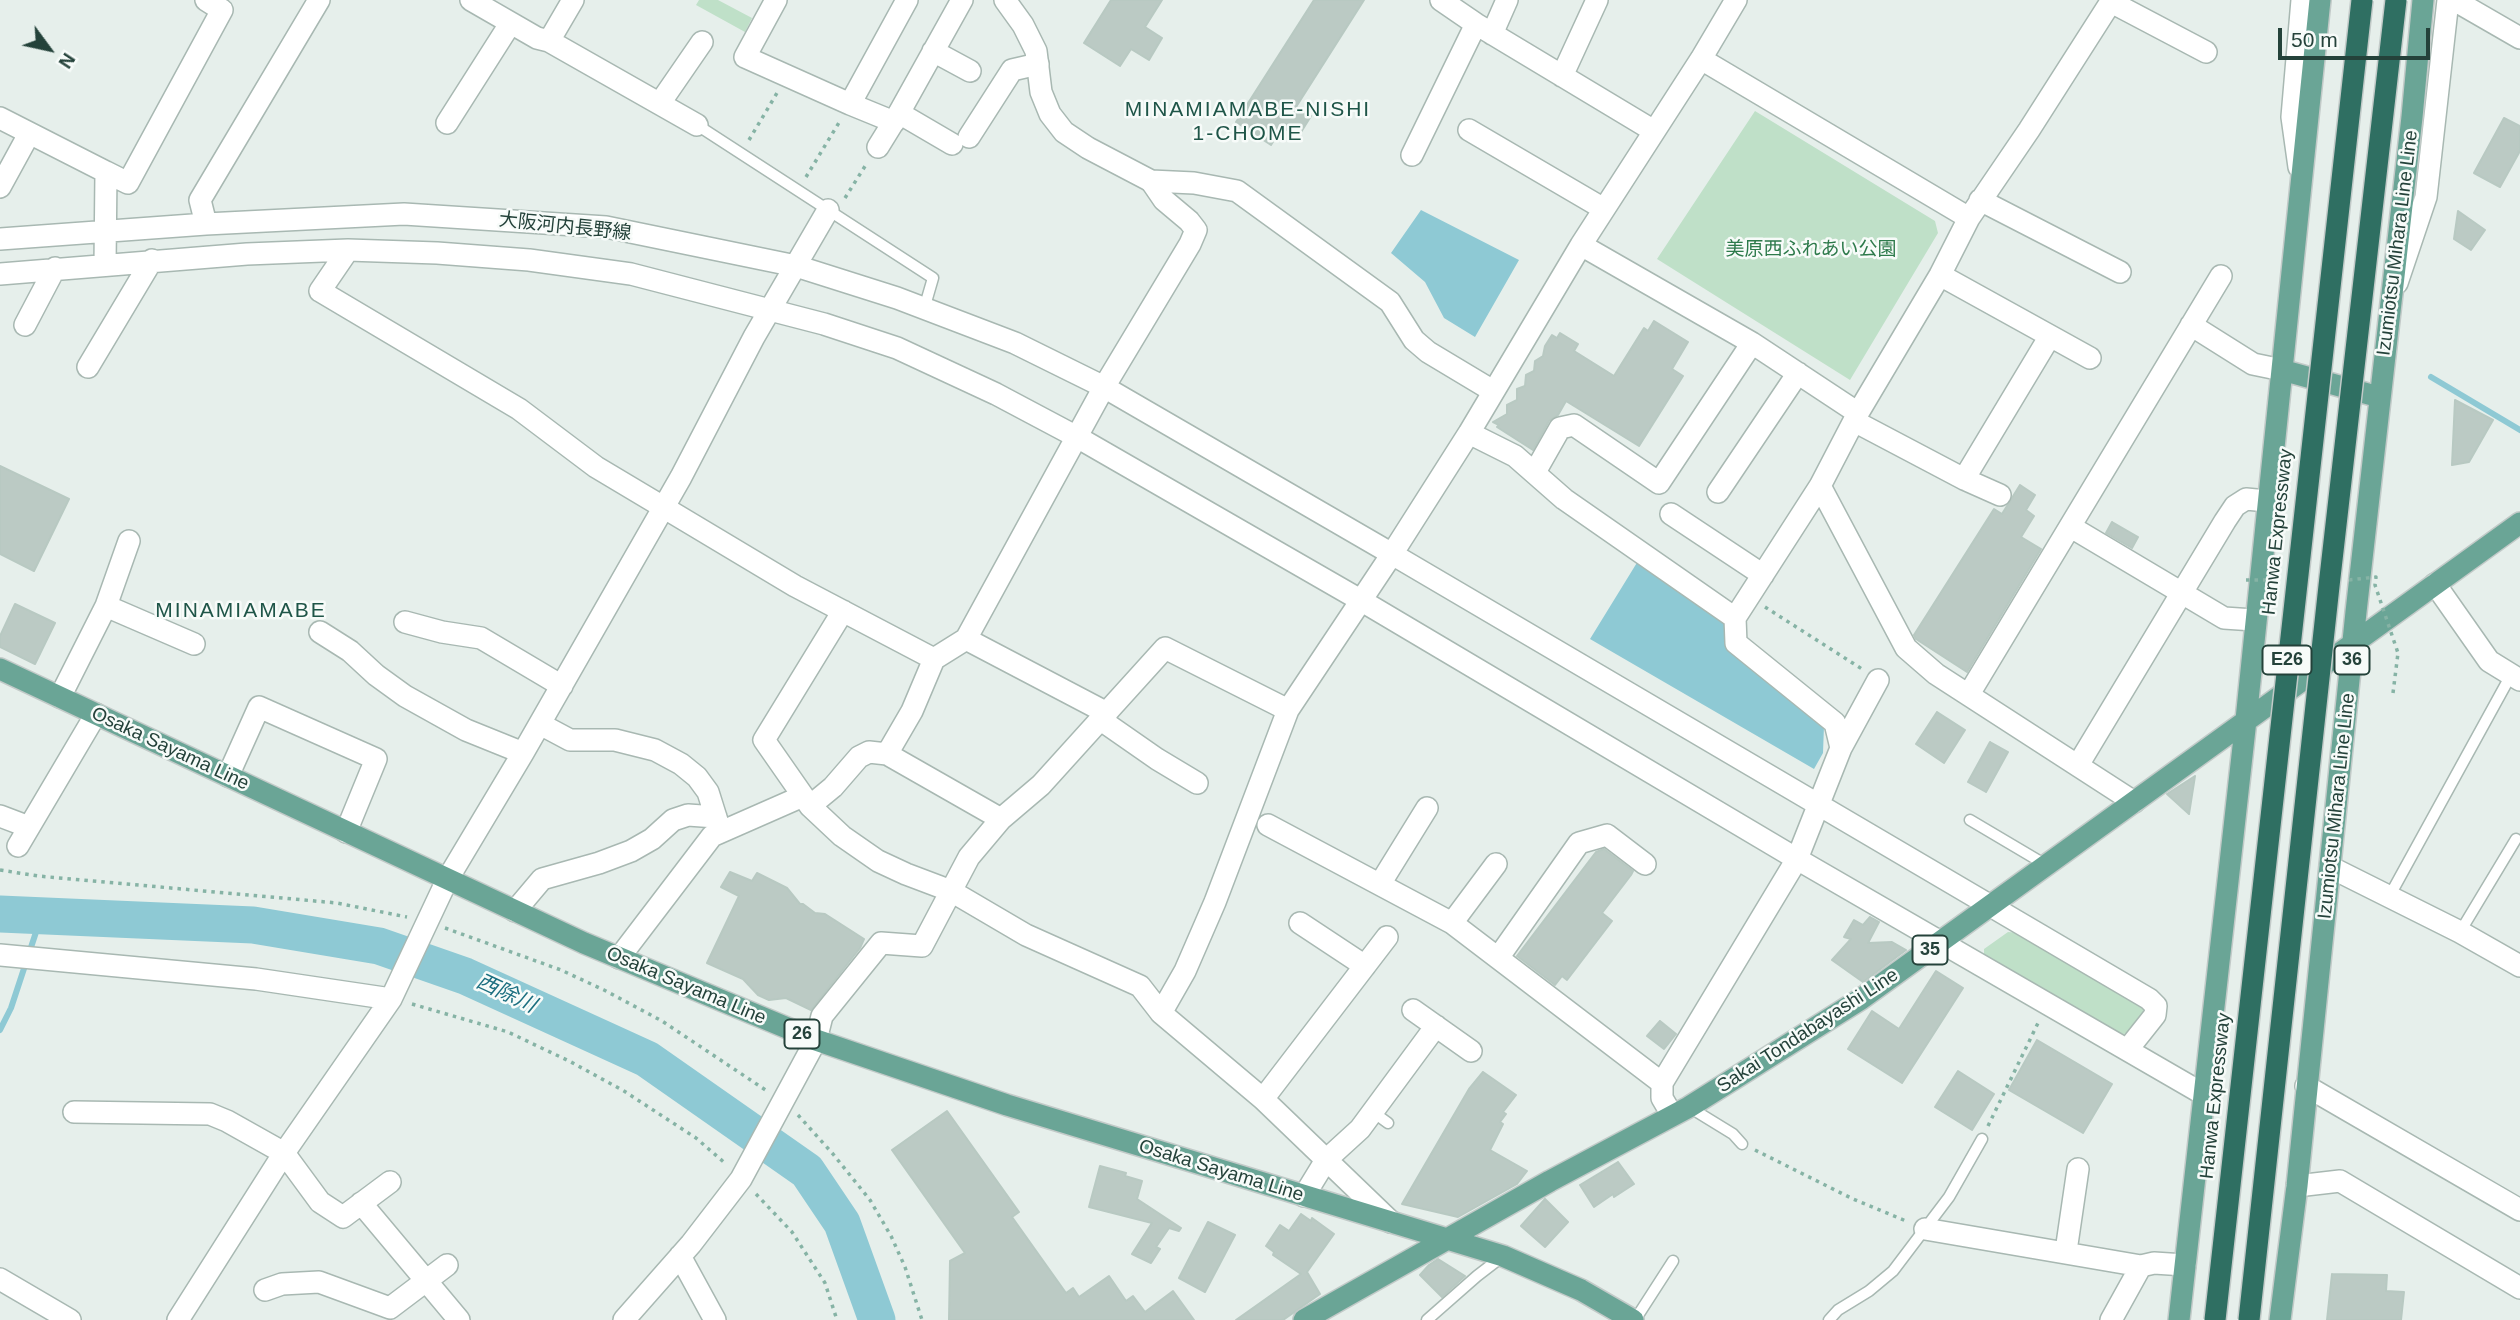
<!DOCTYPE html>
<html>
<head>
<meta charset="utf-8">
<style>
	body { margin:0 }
	#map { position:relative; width:2520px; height:1320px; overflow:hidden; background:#e6efeb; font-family:Arial,sans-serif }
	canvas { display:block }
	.north { position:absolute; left:14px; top:14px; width:70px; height:70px; -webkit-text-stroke:5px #f7fbf9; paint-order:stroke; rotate:123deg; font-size:19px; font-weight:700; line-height:28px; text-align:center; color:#24423a }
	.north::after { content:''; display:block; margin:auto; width:24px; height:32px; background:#24423a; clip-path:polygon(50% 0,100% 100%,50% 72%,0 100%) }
	.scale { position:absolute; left:2278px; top:28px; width:152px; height:32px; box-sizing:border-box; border:4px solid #24423a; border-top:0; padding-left:9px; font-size:21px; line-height:24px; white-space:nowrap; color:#24423a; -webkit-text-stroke:5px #f7fbf9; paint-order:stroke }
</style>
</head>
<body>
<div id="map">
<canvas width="2520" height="1320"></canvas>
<div class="north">N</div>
<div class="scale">50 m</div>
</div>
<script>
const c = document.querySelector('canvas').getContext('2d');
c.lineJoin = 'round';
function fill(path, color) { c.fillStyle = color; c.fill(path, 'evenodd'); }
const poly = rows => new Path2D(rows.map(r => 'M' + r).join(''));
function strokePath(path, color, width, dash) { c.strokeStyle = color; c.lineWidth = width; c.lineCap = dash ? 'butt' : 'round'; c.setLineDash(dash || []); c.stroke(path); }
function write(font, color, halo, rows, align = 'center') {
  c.font = font + ' Arial,"Noto Sans JP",sans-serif'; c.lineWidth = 5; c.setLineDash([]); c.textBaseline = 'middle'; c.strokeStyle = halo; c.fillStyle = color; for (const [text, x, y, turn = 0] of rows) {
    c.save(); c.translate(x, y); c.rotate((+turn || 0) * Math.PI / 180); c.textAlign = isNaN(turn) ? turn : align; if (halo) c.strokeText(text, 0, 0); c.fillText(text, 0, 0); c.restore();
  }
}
fill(poly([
	[699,0,718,0,752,18,745,32,696,5],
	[1755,111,1935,221,1938,233,1850,380,1657,259],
	[2008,932,2020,933,2139,1002,2143,1008,2144,1016,2132,1031,2124,1034,2117,1033,1984,956,1984,949]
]), '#bfe0c8');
fill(poly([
	[1421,210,1519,260,1475,337,1444,318,1425,282,1391,253],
	[1638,561,1728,625,1824,726,1823,753,1814,769,1590,639]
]), '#8ec9d4');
strokePath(poly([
	[2431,377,2520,430],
	[0,1030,11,1008,41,917]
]), '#8ec9d4', 6);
strokePath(poly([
	[0,914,253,925,379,946,465,976,647,1059,807,1171,842,1223,877,1320]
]), '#8ec9d4', 37);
const building = poly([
	[1111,0,1162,0,1145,27,1162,38,1149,60,1131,49,1120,66,1084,43,1111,0],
	[1314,0,1364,0,1296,107,1311,116,1298,137,1282,127,1271,145,1236,122,1314,0],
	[2504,118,2520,126,2520,151,2500,187,2474,173,2504,118],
	[2458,211,2485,230,2471,250,2454,239,2458,211],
	[1654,321,1688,342,1672,369,1683,376,1639,446,1566,401,1558,415,1549,421,1533,450,1497,427,1499,425,1493,422,1507,414,1507,405,1517,400,1517,389,1525,386,1526,375,1534,371,1535,361,1543,356,1545,346,1552,335,1557,338,1560,333,1578,344,1574,351,1614,376,1644,328,1648,331,1654,321],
	[2455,400,2493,420,2469,462,2452,465,2455,400],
	[0,466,69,499,34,571,0,554,0,466],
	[2020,485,2035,495,2026,510,2034,516,2021,537,2041,549,1967,672,1916,639,1914,635,1994,509,2002,514,2020,485],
	[2112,522,2138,537,2132,548,2106,533,2112,522],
	[15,604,55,623,35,664,0,647,0,636,15,604],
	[1937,712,1965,730,1944,763,1916,744,1937,712],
	[1990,742,2008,752,1986,792,1968,782,1990,742],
	[2195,776,2189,814,2167,794,2195,776],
	[1604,849,1633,871,1631,875,1602,913,1612,921,1567,980,1562,976,1555,985,1517,956,1596,852,1604,849],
	[730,872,752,881,757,873,787,888,800,904,803,904,815,913,825,914,864,939,860,948,811,1010,786,998,769,1000,758,995,743,979,707,963,739,896,721,887,730,872],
	[1870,917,1879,922,1868,943,1892,942,1906,950,1863,982,1832,960,1851,939,1844,937,1854,920,1863,925,1870,917],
	[1936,971,1963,988,1902,1083,1848,1049,1872,1011,1899,1029,1936,971],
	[1660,1021,1676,1034,1664,1049,1647,1036,1660,1021],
	[2037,1040,2112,1084,2083,1133,2009,1090,2037,1040],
	[1958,1071,1994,1094,1972,1130,1935,1107,1958,1071],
	[1483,1072,1516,1095,1503,1112,1506,1114,1500,1122,1503,1124,1490,1150,1527,1171,1517,1184,1458,1217,1402,1204,1469,1089,1483,1072],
	[947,1111,1019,1212,1012,1217,1066,1293,1073,1288,1079,1297,1109,1276,1126,1301,1133,1296,1145,1312,1173,1291,1194,1320,949,1320,950,1261,965,1253,892,1150,947,1111],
	[1618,1162,1634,1184,1614,1197,1613,1194,1594,1207,1580,1185,1618,1162],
	[1100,1166,1126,1173,1125,1176,1142,1181,1137,1199,1181,1228,1179,1231,1169,1228,1156,1247,1160,1249,1151,1263,1132,1254,1152,1223,1089,1207,1100,1166],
	[1545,1199,1568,1222,1545,1247,1521,1226,1545,1199],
	[1301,1214,1311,1221,1312,1218,1334,1234,1307,1272,1320,1294,1283,1320,1236,1320,1301,1274,1273,1255,1274,1252,1266,1246,1280,1225,1289,1231,1301,1214],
	[1208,1222,1235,1235,1205,1292,1179,1278,1208,1222],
	[1438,1259,1465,1276,1442,1297,1420,1275,1429,1265,1438,1259],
	[2332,1274,2387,1275,2386,1291,2404,1292,2401,1320,2327,1320,2332,1274]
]);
fill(building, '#bbcac4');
strokePath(building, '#b8c9c2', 2);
const service = poly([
	[697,125,933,278,924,309],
	[1970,820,2046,865],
	[2389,897,2511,675],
	[2460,932,2516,839],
	[1689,1107,1733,1134,1742,1144],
	[1373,1112,1388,1123],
	[1427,1320,1477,1276,1503,1256],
	[1635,1320,1673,1261],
	[1829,1320,1838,1310,1869,1291,1893,1271,1949,1197,1982,1139]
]);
const minor = poly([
	[471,0,537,38,549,41,697,125],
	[776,0,745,57,850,104,907,0],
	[1441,0,1476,24,1654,131],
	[2454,0,2520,38],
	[2111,2,2206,52],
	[1492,34,1507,0],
	[549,41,573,0],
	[933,51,970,71],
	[1701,59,1969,218],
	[1562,76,1597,0],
	[660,103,702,42],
	[850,104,894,122],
	[899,113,952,144],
	[0,118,106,172,105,265],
	[447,123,510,24],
	[1469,130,1604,209],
	[969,137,1012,70,1038,64],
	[878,147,899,113,962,0],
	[1412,155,1476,24],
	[2299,167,2292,117,2302,0],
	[106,172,128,183,222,10,206,0],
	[0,187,29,134],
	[1980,200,2120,272],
	[206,224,200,200,319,0],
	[0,239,206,224,404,214,606,227,796,266,897,298,1015,343,1104,387,1392,554,1469,433,1581,245,1701,59,1736,0],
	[1581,245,1752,343,1858,413],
	[348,250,320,291,519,409,596,467,663,507,795,586,934,659,966,639,1104,387,1190,244,1196,230,1189,221,1164,200,1151,181],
	[0,274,247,254,348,250,437,253,529,260,631,274,824,324,897,348,996,394,1077,437,1362,601,1797,859,2205,1095],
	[1940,275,2090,358],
	[2397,283,2426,197,2448,0],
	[25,325,55,268],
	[2191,325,2253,364,2282,370],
	[88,367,152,260],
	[1854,421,1964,479,2000,495],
	[1469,433,1515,456,1564,499,1735,618],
	[1535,472,1560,428,1574,425,1659,483,1752,343],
	[1964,479,2050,336],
	[1820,486,1906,648,1936,674,2134,802],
	[1718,492,1798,373],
	[1671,514,1763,575],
	[2071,527,2224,618,2254,620],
	[2435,584,2489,661,2520,680],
	[106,606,194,644],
	[843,611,764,740,810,806,842,836,878,861,906,874,951,891,1026,935,1140,986,1161,1013,1185,971,1215,902,1288,710,1392,554,2149,999,2156,1006,2155,1015,2128,1049],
	[405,622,442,632,481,638,562,686],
	[320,632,350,651,376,675,405,696,466,730,523,753],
	[966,639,1107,713],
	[1969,694,2221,276],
	[60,697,106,606,129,541],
	[1101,720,1157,759,1197,783],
	[540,724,570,740,615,740,655,750,681,764,697,777,708,792,719,827],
	[1841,748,1878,680],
	[887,754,1001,819],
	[2078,765,2225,521,2235,506,2246,499,2267,501],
	[228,776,259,707,376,759,346,832],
	[810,806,833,787,859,757,869,752,887,754,912,711,934,659],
	[0,816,29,827],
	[1268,825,1452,923,1662,1083],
	[18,846,96,714],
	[2330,867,2460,932,2520,966],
	[1380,884,1427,808],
	[515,911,542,879,599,863,631,851,652,839,673,820,688,815,716,817],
	[1300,923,1365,966],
	[1452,923,1496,864],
	[0,955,256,979,391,999],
	[619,958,712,836,803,796],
	[1498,958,1579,843,1607,835,1645,864],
	[1413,1010,1471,1051],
	[1161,1013,1263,1099,1391,1222],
	[2306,1086,2520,1210],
	[1263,1099,1387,937],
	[74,1112,210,1114,227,1121,284,1153,320,1202,343,1217,390,1182],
	[1672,1115,1662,1098,1662,1083,1797,859,1841,748,1835,723,1736,643,1735,618,1820,486,1858,413,1940,275,1969,218,2029,130,2112,0],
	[2297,1186,2340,1181,2520,1288],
	[1304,1196,1326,1160,1360,1129,1436,1026],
	[361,1203,459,1320],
	[1925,1229,2141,1266],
	[2066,1251,2078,1169],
	[680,1256,715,1320],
	[0,1279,70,1320],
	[265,1290,282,1284,319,1282,390,1308,447,1265],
	[178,1320,284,1153,391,999,447,880,523,753,681,477,754,337,828,210],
	[624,1320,691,1244,741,1179,816,1040,822,1016,881,943,922,946,969,857,1001,819,1041,785,1165,648,1288,710],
	[2111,1320,2141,1266,2154,1263,2185,1265]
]);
const tertiary = poly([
	[1005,0,1023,25,1036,51,1041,92,1050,114,1064,132,1088,148,1151,181,1194,183,1237,191,1390,302,1414,340,1428,352,1493,391]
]);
const primary = poly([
	[2282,370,2379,397],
	[0,669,584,943,816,1040,1007,1105,1503,1256,1581,1290,1633,1320],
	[1304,1320,1550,1181,1689,1107,1861,999,2520,523],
	[2179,1320,2246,720,2320,0],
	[2280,1320,2297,1186,2356,612,2412,117,2423,0]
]);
strokePath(service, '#a8b8b2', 13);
strokePath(minor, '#a8b8b2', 24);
strokePath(tertiary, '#a8b8b2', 24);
strokePath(primary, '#c2cac8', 24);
strokePath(poly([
	[749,140,777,93],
	[806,177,840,121],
	[845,198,867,163],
	[1765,607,1862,669],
	[2393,693,2398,653],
	[0,870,38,876,337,903,407,917],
	[445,928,561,970,604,990,662,1021,767,1091],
	[412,1004,508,1032,571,1062,624,1091,696,1138,726,1164],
	[798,1115,833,1154,870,1200,891,1236,905,1267,922,1320],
	[1988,1126,2039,1021],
	[1755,1150,1853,1199,1906,1221],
	[756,1194,792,1232,825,1283,837,1320]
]), '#86b3a5', 3.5, [3.5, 5]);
strokePath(service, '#fff', 10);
strokePath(minor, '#fff', 21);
strokePath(tertiary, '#fff', 21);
strokePath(primary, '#6aa596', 21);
const motorwayBridge = poly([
	[2215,1320,2362,0],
	[2249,1320,2329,586,2396,0]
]);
strokePath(motorwayBridge, '#c2cac8', 24, []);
strokePath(poly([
	[2246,580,2279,580],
	[2349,580,2376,577,2375,585,2398,653]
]), '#86b3a5', 3.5, [3.5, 5]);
strokePath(motorwayBridge, '#2f6f62', 21);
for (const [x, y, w] of [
	[2287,660,49],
	[2352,660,35],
	[1930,950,35],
	[802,1034,35]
]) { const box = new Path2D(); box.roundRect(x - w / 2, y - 14.5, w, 29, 5); c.fillStyle = '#f7fbf9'; c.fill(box); strokePath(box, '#24423a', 2); }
write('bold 18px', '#24423a', null, [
	["E26",2287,660],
	["36",2352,660],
	["35",1930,950],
	["26",802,1034]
]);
write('19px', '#24423a', '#f7fbf9', [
	["大阪河内長野線",565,227,6],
	["Izumiotsu Mihara Line Line",2398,243,-83],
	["Hanwa Expressway",2278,532,-84],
	["Osaka Sayama Line",170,749,25],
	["Izumiotsu Mihara Line Line",2337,806,-84],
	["Osaka Sayama Line",686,986,23],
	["Sakai Tondabayashi Line",1808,1031,-33],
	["Hanwa Expressway",2216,1096,-84],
	["Osaka Sayama Line",1221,1171,17]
]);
write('19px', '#2d7a4b', '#f7fbf9', [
	["美原西ふれあい公園",1811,250]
]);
c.letterSpacing = '2px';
write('21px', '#1f5548', '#f7fbf9', [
	["MINAMIAMABE-NISHI",1248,110],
	["1-CHOME",1248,134],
	["MINAMIAMABE",241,611]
]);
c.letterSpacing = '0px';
write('italic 21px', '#1c6f80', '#f7fbf9', [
	["西除川",506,994,25]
]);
</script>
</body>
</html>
